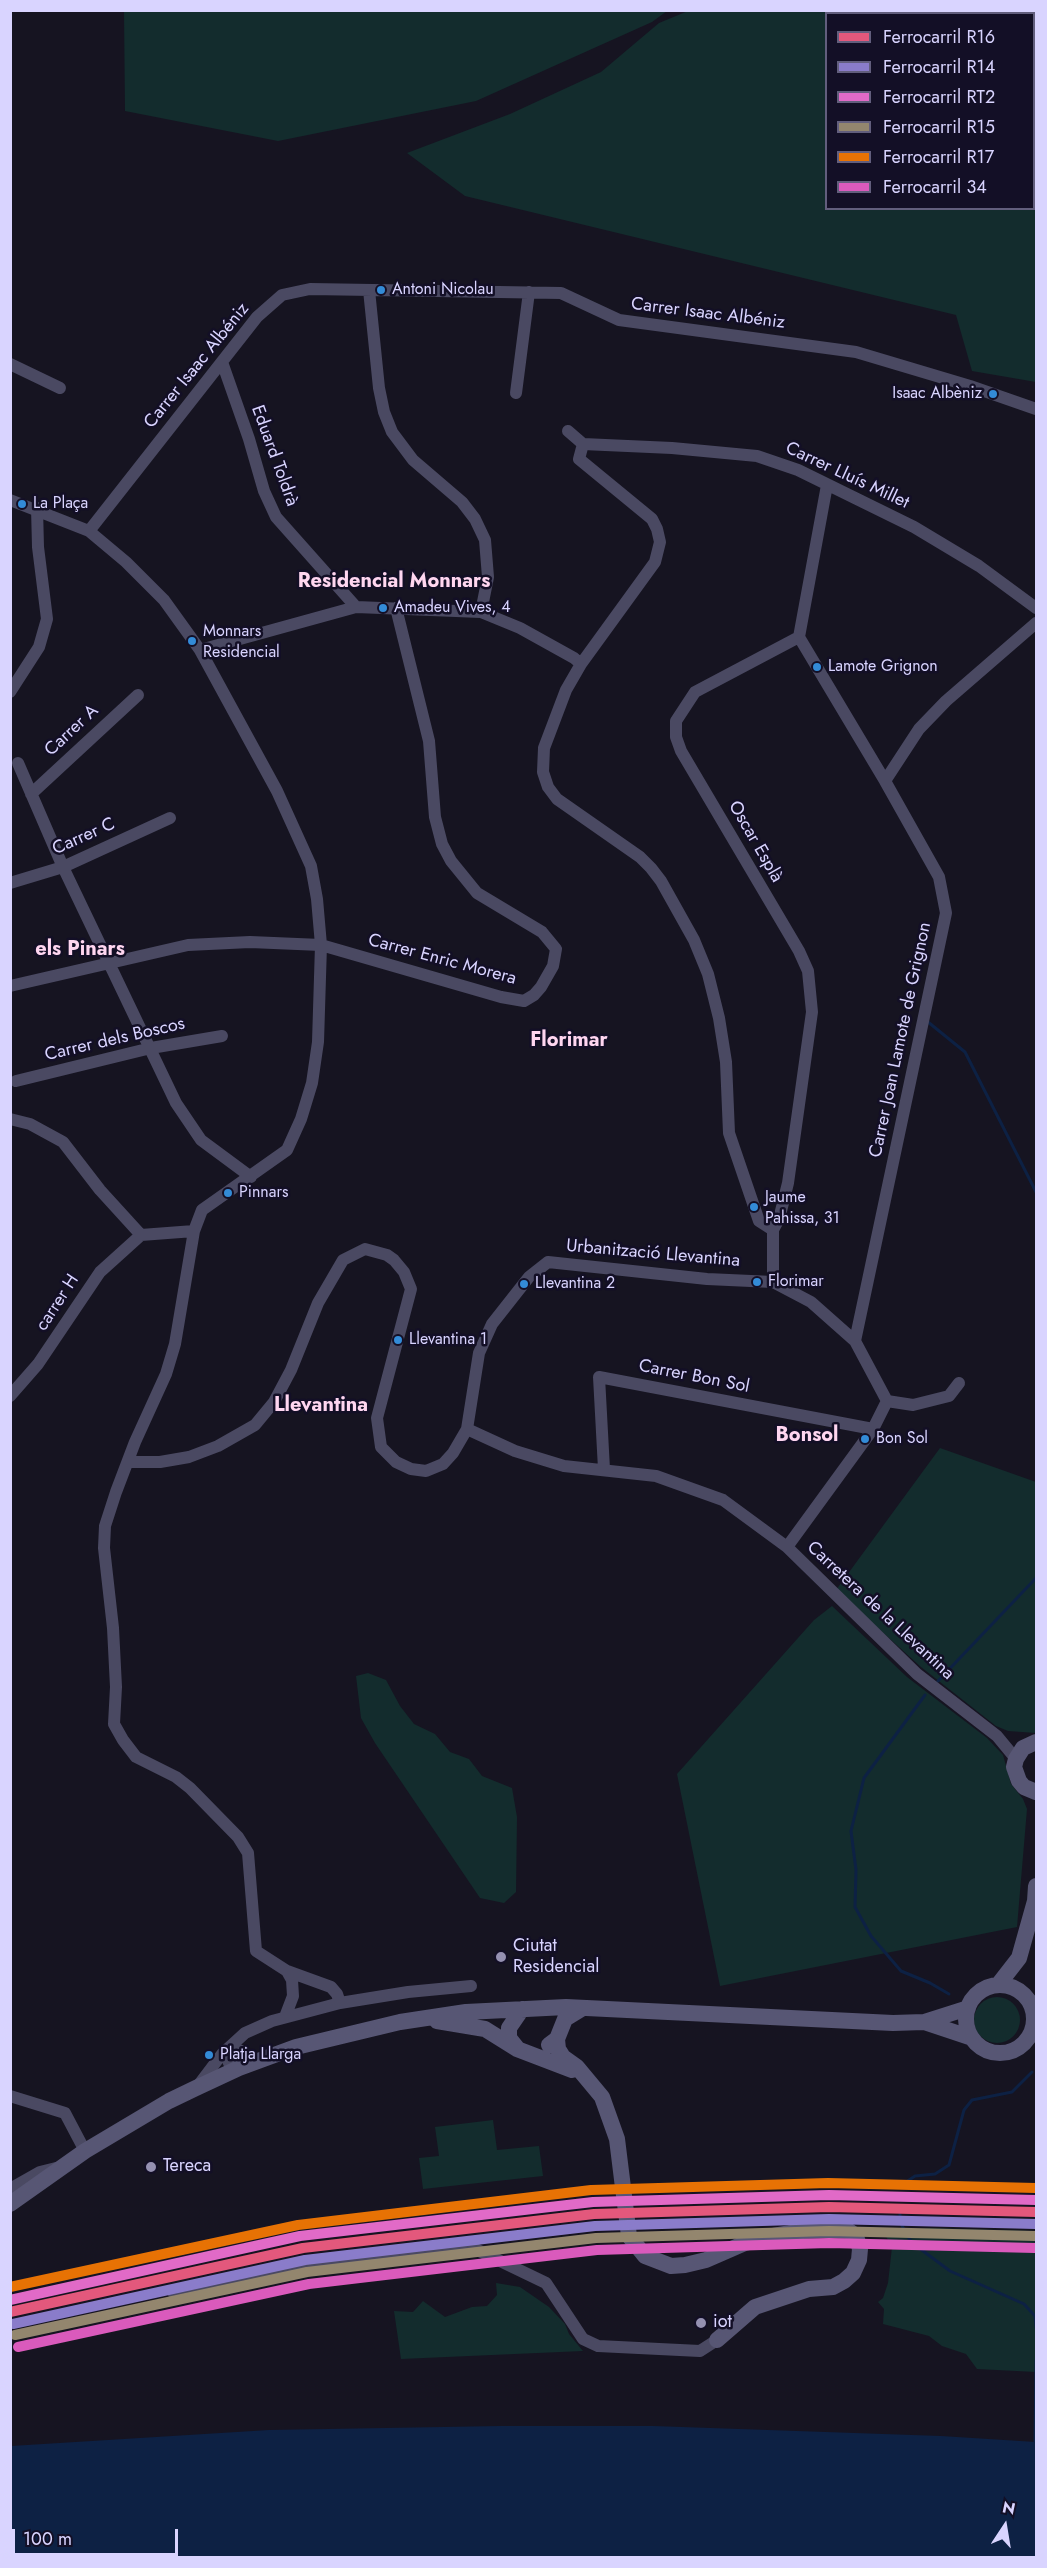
<!DOCTYPE html>
<html>
<head>
<meta charset="utf-8">
<style>
	body { margin:0 }
	#map { position:relative; width:1047px; height:2568px; overflow:hidden; background:#161421; font-family:Jost,sans-serif }
	canvas { display:block }
	.frame { position:absolute; inset:0; border:12px solid #d9d4ff; pointer-events:none }
	.legend { position:absolute; left:825px; top:12px; width:210px; height:198px; box-sizing:border-box; background:#130f26; border:2px solid #625e7d; margin:0; padding:8px 10px; list-style:none; font-size:18px; color:#d9d4ff }
	.legend li { display:flex; align-items:center; gap:12px; height:30px }
	.legend b { width:30px; border:2px solid #625e7d }
	.north { position:absolute; left:975px; top:2496px; width:60px; height:60px; -webkit-text-stroke:4px #130f26; paint-order:stroke; rotate:12deg; font-size:16px; font-weight:700; line-height:24px; text-align:center; color:#d9d4ff }
	.north::after { content:''; display:block; margin:auto; width:21px; height:27px; background:#d9d4ff; clip-path:polygon(50% 0,100% 100%,50% 72%,0 100%) }
	.scale { position:absolute; left:12px; top:2529px; width:166px; height:27px; box-sizing:border-box; border:3px solid #d9d4ff; border-top:0; padding-left:8px; font-size:18px; line-height:21px; white-space:nowrap; color:#d9d4ff; -webkit-text-stroke:4px #130f26; paint-order:stroke }
</style>
</head>
<body>
<div id="map">
<canvas width="1047" height="2568"></canvas>
<div class="frame"></div>
<ul class="legend">
<li><b style="height:8px;background:#e3587c"></b>Ferrocarril R16</li>
<li><b style="height:8px;background:#8a7cca"></b>Ferrocarril R14</li>
<li><b style="height:8px;background:#e16ac7"></b>Ferrocarril RT2</li>
<li><b style="height:8px;background:#93866e"></b>Ferrocarril R15</li>
<li><b style="height:8px;background:#e77204"></b>Ferrocarril R17</li>
<li><b style="height:8px;background:#da5abc"></b>Ferrocarril 34</li>
</ul>
<div class="north">N</div>
<div class="scale">100 m</div>
</div>
<script>
const c = document.querySelector('canvas').getContext('2d');
c.lineJoin = 'round';
function fill(path, color) { c.fillStyle = color; c.fill(path, 'evenodd'); }
const poly = rows => new Path2D(rows.map(r => 'M' + r).join(''));
function strokePath(path, color, width, dash) { c.strokeStyle = color; c.lineWidth = width; c.lineCap = dash ? 'butt' : 'round'; c.setLineDash(dash || []); c.stroke(path); }
function write(font, color, halo, rows, align = 'center') {
  c.font = font + ' Jost,sans-serif'; c.lineWidth = 5; c.setLineDash([]); c.textBaseline = 'middle'; c.strokeStyle = halo; c.fillStyle = color; for (const [text, x, y, turn = 0] of rows) {
    c.save(); c.translate(x, y); c.rotate((+turn || 0) * Math.PI / 180); c.textAlign = isNaN(turn) ? turn : align; if (halo) c.strokeText(text, 0, 0); c.fillText(text, 0, 0); c.restore();
  }
}
fill(poly([
	[124,11,124,10,667,11,652,22,476,101,278,141,125,111],
	[688,11,1036,11,1036,382,972,371,956,315,465,196,407,153,510,114,601,72,659,23],
	[826,14,1034,14,1034,208,826,208],
	[940,1448,1036,1482,1036,1733,1008,1731,996,1726,921,1667,836,1590],
	[832,1606,907,1677,987,1738,1003,1755,1011,1784,1023,1799,1027,1809,1017,1927,720,1986,677,1774,814,1620],
	[368,1673,386,1680,400,1706,414,1724,435,1734,450,1752,469,1759,482,1776,512,1788,517,1817,516,1892,504,1903,480,1898,375,1743,361,1718,356,1676],
	'974 2020a23 23 0 1 1 46 0a23 23 0 1 1-46 0Z',
	[493,2120,497,2150,539,2146,543,2176,423,2189,419,2158,439,2156,435,2127],
	[929,2228,1036,2231,1036,2372,977,2369,966,2354,942,2346,929,2336,883,2324,884,2309,878,2302,883,2298,888,2283,892,2247,884,2233],
	[496,2283,520,2287,549,2307,565,2324,569,2334,583,2351,401,2359,394,2311,413,2312,423,2301,445,2317,472,2307,487,2306,497,2295]
]), '#132c2d');
fill(poly([
	[501,2426,653,2426,941,2436,1036,2442,1036,2557,11,2557,11,2446,269,2430]
]), '#0d2144');
strokePath(poly([
	[928,1022,965,1052,1036,1192],
	[938,1681,1036,1578],
	[925,1695,864,1778,851,1831,856,1870,855,1907,871,1936,901,1971,930,1983,949,1994],
	[903,2184,915,2176,935,2174,949,2165,964,2110,972,2100,1012,2092,1032,2072],
	[900,2214,900,2222,911,2242,950,2271,1024,2304,1035,2316,1036,2327],
	[1035,2441,1036,2361]
]), '#0d2144', 3);
strokePath(poly([
	[369,290,379,388,384,412,392,432,413,460,462,502,475,519,485,540,488,577,481,612],
	[222,362,249,439,264,491,276,517,356,607],
	[10,364,60,388],
	[516,393,529,292],
	[568,431,583,444,579,459,652,519,657,529,660,542,655,562,581,664,566,690,544,748,543,772,548,787,557,799,640,857,651,868,661,881,694,940,708,974,719,1018,726,1062,729,1133,759,1221,773,1230],
	[583,444,672,448,757,456,798,470,914,527,979,566,1036,608],
	[10,500,89,531,126,562,164,600,200,650,277,791,311,866,317,899,321,945,318,1042,312,1083,301,1119,287,1150,202,1210,194,1231,175,1344,166,1374,135,1442,116,1492,105,1526,104,1548,113,1628,116,1687,114,1724,123,1740,136,1757,176,1777,190,1788,238,1837,248,1853,256,1951,287,1971,331,1987,337,1994,340,2003],
	[89,531,257,317,282,295,310,289,561,293,619,320,856,352,970,386,1036,409],
	[799,637,885,781,939,877,946,913,855,1341],
	[799,637,827,485],
	[200,650,356,607,481,612,520,628,574,658,581,664],
	[10,692,39,647,47,619,38,547,37,508],
	[18,763,63,867,176,1103,201,1140,251,1177],
	[885,781,919,729,946,701,1036,623],
	[31,794,138,695],
	[10,883,63,867,170,818],
	[10,986,188,945,250,942,321,945,501,997,524,1001,534,995,541,987,553,966,556,949,542,932,477,893,451,861,442,844,435,817,429,741,396,608],
	[16,1081,151,1048,222,1036],
	[10,1119,30,1124,63,1142,100,1190,141,1235,194,1231],
	[773,1282,773,1230,779,1219,788,1183,812,1012,808,971,799,951,681,751,676,737,676,721,695,692,799,637],
	[10,1396,38,1364,100,1272,141,1235],
	[887,1401,913,1405,949,1396,959,1383],
	[467,1429,515,1451,564,1466,656,1476,723,1500,787,1547,917,1674,997,1736,1016,1759],
	[128,1462,160,1462,189,1457,218,1446,255,1425,274,1402,291,1370,318,1303,343,1260,365,1249,387,1255,394,1260,404,1272,411,1289,377,1418,381,1447,396,1462,411,1469,426,1471,443,1464,453,1453,467,1429,479,1353,492,1324,529,1277,548,1262,707,1279,773,1282,811,1302,855,1341,887,1401,873,1429,787,1547],
	[604,1469,599,1377,873,1429],
	[285,2017,293,1996,292,1980,287,1971],
	[239,2068,229,2063,225,2051,235,2049,244,2052],
	[197,2087,222,2054,245,2033,272,2021,340,2003,408,1992,471,1986],
	[10,2096,65,2113,85,2151],
	[10,2189,40,2172,56,2168],
	[174,2294,262,2276,467,2245,546,2283,583,2339,598,2346,700,2351,717,2340]
]), '#4a4962', 12);
strokePath(poly([
	[1036,1742,1023,1748,1016,1759,1014,1767,1019,1781,1024,1787,1036,1792],
	[998,1985,1019,1958,1035,1901,1036,1886],
	'966 2019a34 34 0 1 1 68 0a34 34 0 1 1-68 0Z',
	[437,2021,485,2029,517,2049,572,2070],
	[924,2022,972,2038],
	[557,2039,558,2049,563,2057,577,2067,602,2097,617,2139,629,2236,645,2256,671,2266,685,2265,706,2260,745,2243,773,2236,803,2231,831,2230,849,2231,856,2236,860,2249,859,2260,853,2273,844,2281,833,2287,809,2289,755,2307,717,2340],
	[549,2045,557,2039,565,2019,583,2008],
	[517,2048,509,2038,509,2028,522,2009],
	[10,2204,85,2151,169,2101,196,2088,239,2068,296,2047,400,2022,466,2012,566,2007,893,2023,924,2022,968,2008]
]), '#575674', 16);
strokePath(poly([
	[10,2312,303,2248,594,2214,829,2207,1036,2212]
]), '#e3587c', 10);
strokePath(poly([
	[13,2324,305,2260,595,2226,829,2219,1036,2224]
]), '#8a7cca', 10);
strokePath(poly([
	[10,2300,300,2236,593,2202,829,2195,1036,2200]
]), '#e16ac7', 10);
strokePath(poly([
	[15,2335,307,2272,596,2238,829,2231,1035,2236]
]), '#93866e', 10);
strokePath(poly([
	[10,2287,298,2225,591,2190,828,2183,1036,2188]
]), '#e77204', 10);
strokePath(poly([
	[18,2347,309,2284,597,2250,829,2243,1035,2248]
]), '#da5abc', 10);
for (const [x, y, r, color] of [
	[381,290,5,"#338bd7"],
	[993,394,5,"#338bd7"],
	[22,504,5,"#338bd7"],
	[383,608,5,"#338bd7"],
	[192,641,5,"#338bd7"],
	[817,667,5,"#338bd7"],
	[228,1193,5,"#338bd7"],
	[754,1207,5,"#338bd7"],
	[757,1282,5,"#338bd7"],
	[524,1284,5,"#338bd7"],
	[398,1340,5,"#338bd7"],
	[865,1439,5,"#338bd7"],
	[501,1957,6,"#9591b1"],
	[209,2055,5,"#338bd7"],
	[151,2167,6,"#9591b1"],
	[701,2323,6,"#9591b1"]
]) { const dot = new Path2D(); dot.arc(x, y, r, 0, 2 * Math.PI); c.fillStyle = color; c.fill(dot); strokePath(dot, '#130f26', 2); }
write('16px', '#d9d4ff', '#130f26', [
	["Antoni Nicolau",392,290],
	["Isaac Albèniz",982,394,"right"],
	["La Plaça",33,504],
	["Amadeu Vives, 4",394,608],
	["Monnars",203,632],
	["Residencial",203,653],
	["Lamote Grignon",828,667],
	["Pinnars",239,1193],
	["Jaume",765,1198],
	["Pahissa, 31",765,1219],
	["Florimar",768,1282],
	["Llevantina 2",535,1284],
	["Llevantina 1",409,1340],
	["Bon Sol",876,1439],
	["Platja Llarga",220,2055]
], 'left');
write('18px', '#d9d4ff', '#130f26', [
	["Carrer Isaac Albéniz",708,314,7],
	["Carrer Isaac Albéniz",197,366,-51],
	["Eduard Toldrà",274,456,70],
	["Carrer Lluís Millet",847,476,25],
	["Carrer A",72,731,-43],
	["Carrer C",84,837,-24],
	["Oscar Esplà",755,842,60],
	["Carrer Enric Morera",442,960,15],
	["Carrer dels Boscos",115,1040,-13],
	["Carrer Joan Lamote de Grignon",901,1040,-78],
	["Urbanització Llevantina",653,1254,5],
	["carrer H",58,1303,-57],
	["Carrer Bon Sol",694,1377,11],
	["Carretera de la Llevantina",880,1611,43]
]);
write('18px', '#d9d4ff', '#130f26', [
	["Ciutat",513,1947],
	["Residencial",513,1968],
	["Tereca",163,2167],
	["iot",713,2323]
], 'left');
write('bold 20px', '#ffd6f0', '#130f26', [
	["Residencial Monnars",394,582],
	["els Pinars",80,950],
	["Florimar",569,1041],
	["Llevantina",321,1406],
	["Bonsol",807,1436]
]);
</script>
</body>
</html>
